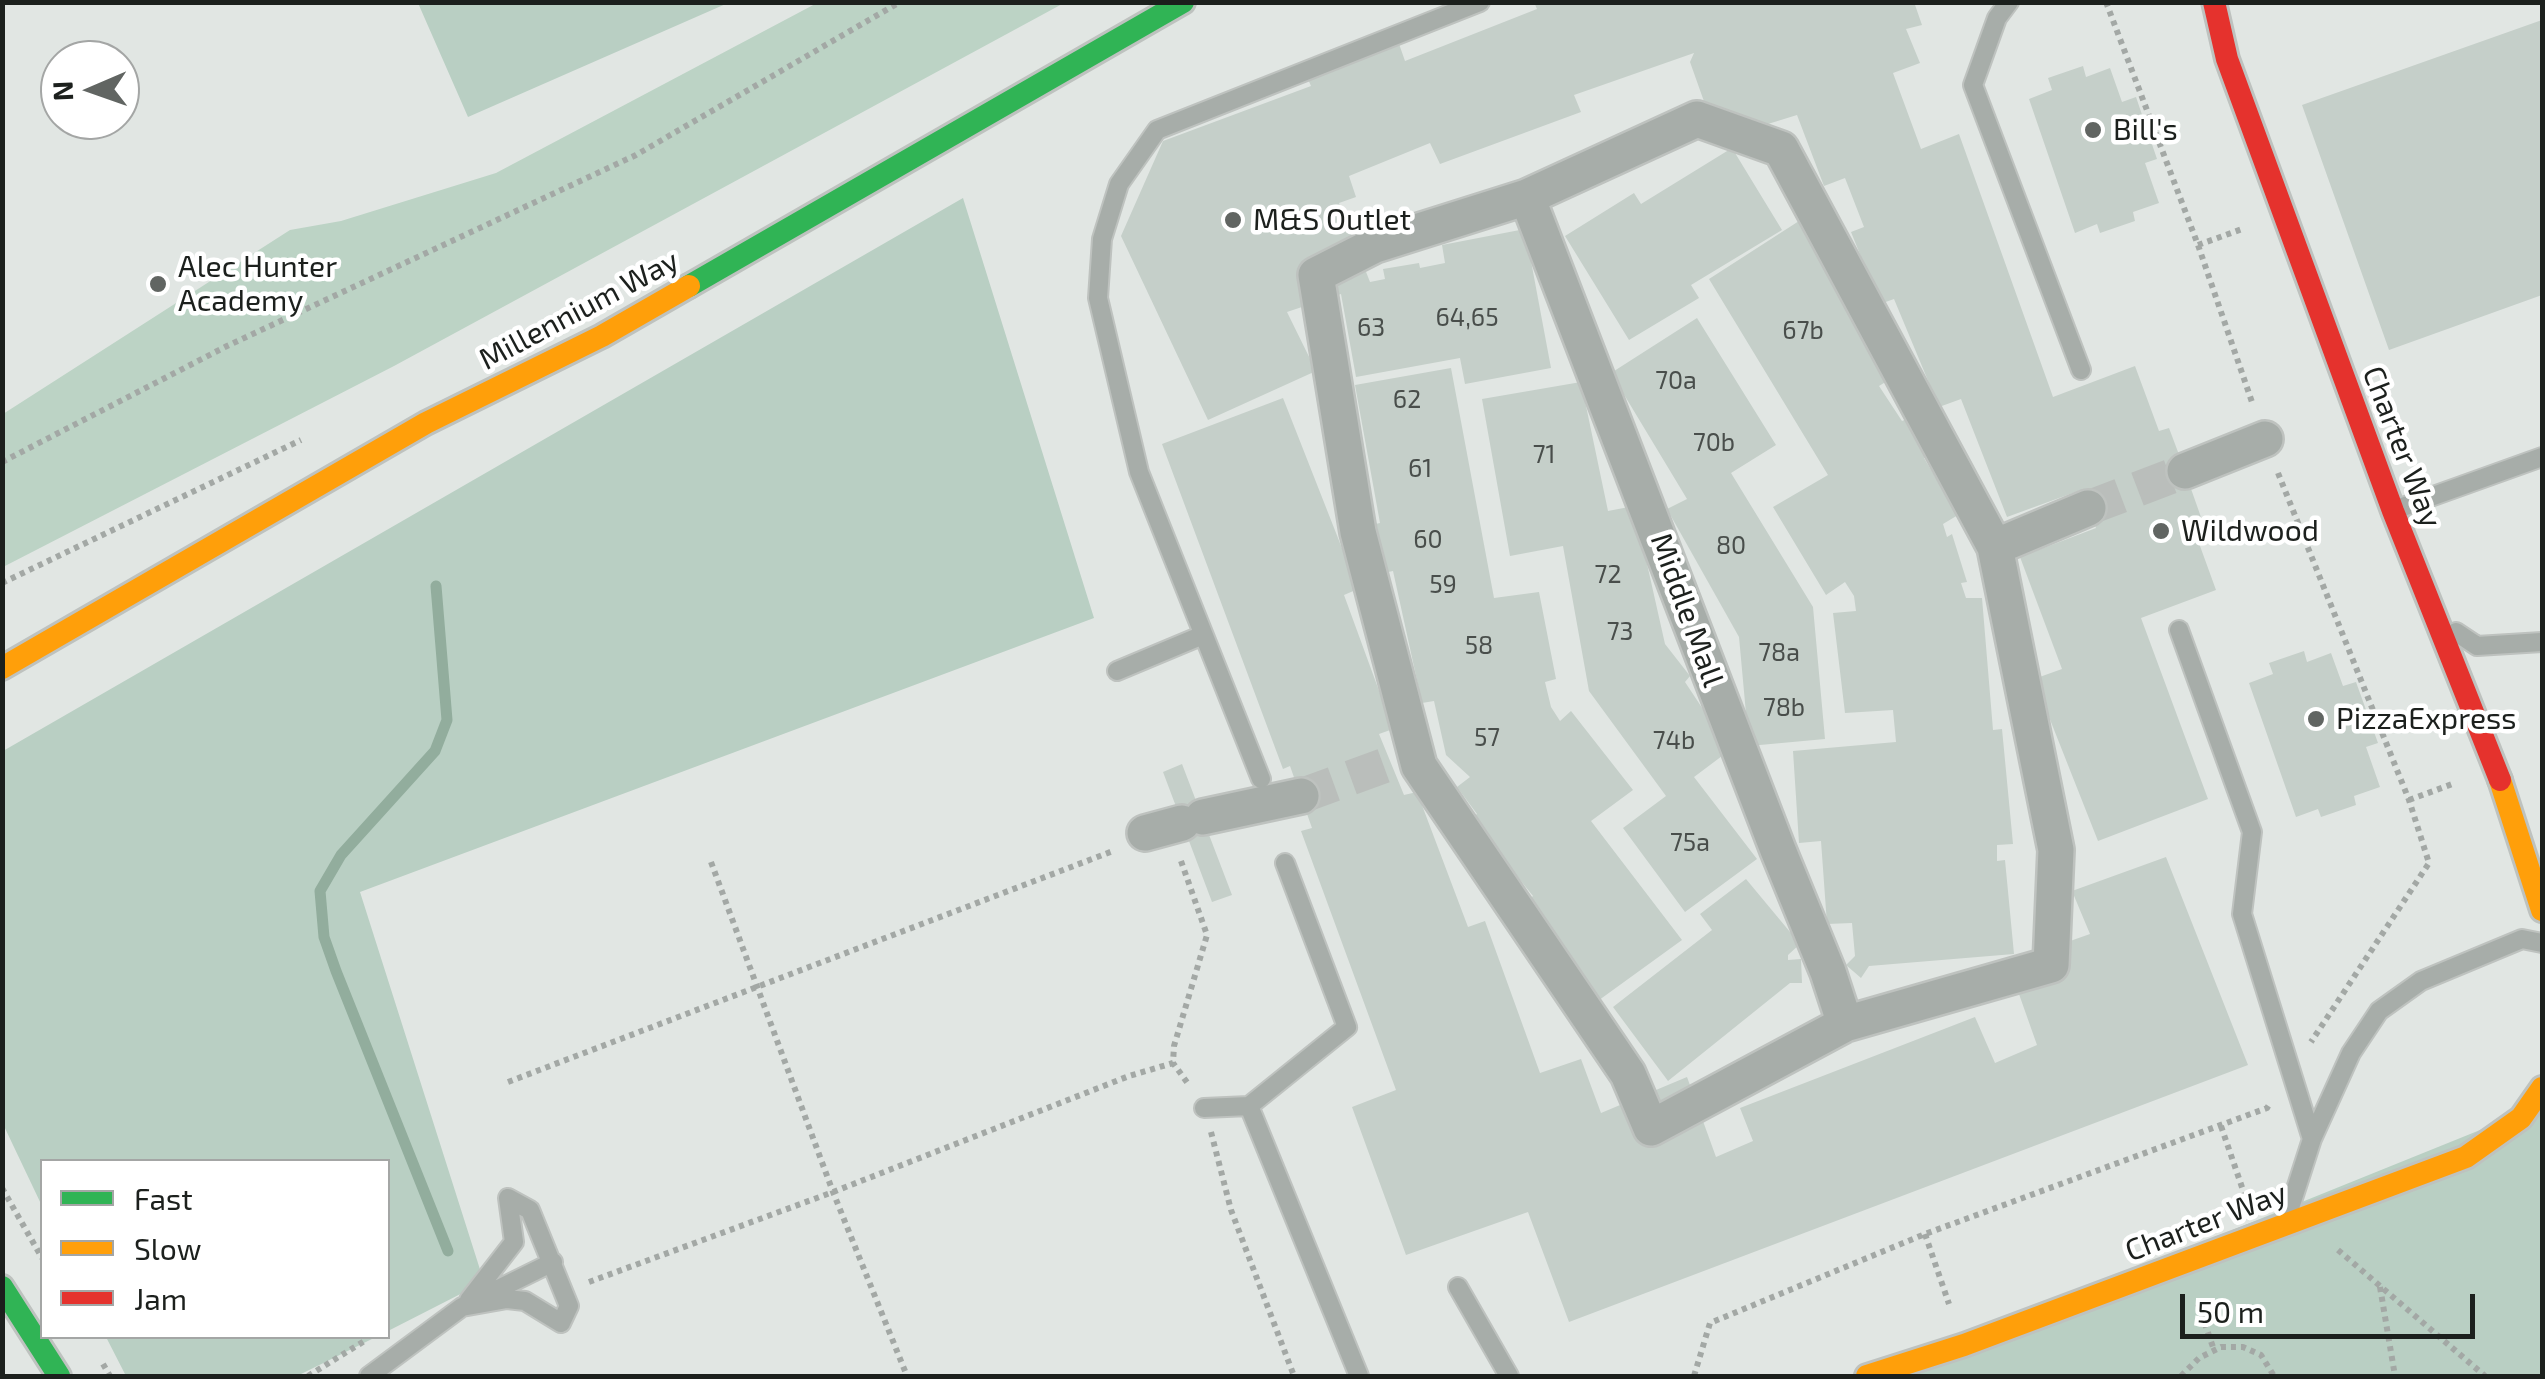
<!DOCTYPE html>
<html>
<head>
<meta charset="utf-8">
<style>
	body { margin:0 }
	#map { position:relative; width:2545px; height:1379px; overflow:hidden; background:#e1e6e3; font-family:"Exo 2",sans-serif }
	canvas { display:block }
	.frame { position:absolute; inset:0; border:5px solid #1c201d; pointer-events:none }
	.legend { position:absolute; left:40px; top:1159px; width:350px; height:180px; box-sizing:border-box; background:#fff; border:2px solid #a4a6a5; margin:0; padding:12px 18px; list-style:none; font-size:30px; color:#1c201d }
	.legend li { display:flex; align-items:center; gap:20px; height:50px }
	.legend b { width:50px; border:2px solid #a4a6a5 }
	.north { position:absolute; left:40px; top:40px; width:100px; height:100px; box-sizing:border-box; background:#fff; border:2px solid #a4a6a5; border-radius:50%; rotate:268deg; font-size:28px; font-weight:700; line-height:40px; text-align:center; color:#1c201d }
	.north::after { content:''; display:block; margin:auto; width:35px; height:45px; background:#616562; clip-path:polygon(50% 0,100% 100%,50% 72%,0 100%) }
	.scale { position:absolute; left:2180px; top:1294px; width:295px; height:45px; box-sizing:border-box; border:5px solid #1c201d; border-top:0; padding-left:12px; font-size:30px; line-height:35px; white-space:nowrap; color:#1c201d; -webkit-text-stroke:8px #fff; paint-order:stroke }
</style>
</head>
<body>
<div id="map">
<canvas width="2545" height="1379"></canvas>
<div class="frame"></div>
<ul class="legend">
<li><b style="height:12px;background:#30b455"></b>Fast</li>
<li><b style="height:12px;background:#ff9f0a"></b>Slow</li>
<li><b style="height:12px;background:#e5322d"></b>Jam</li>
</ul>
<div class="north">N</div>
<div class="scale">50 m</div>
</div>
<script>
const c = document.querySelector('canvas').getContext('2d');
c.lineJoin = 'round';
function fill(path, color) { c.fillStyle = color; c.fill(path, 'evenodd'); }
const poly = rows => new Path2D(rows.map(r => 'M' + r).join(''));
function strokePath(path, color, width, dash) { c.strokeStyle = color; c.lineWidth = width; c.lineCap = dash ? 'butt' : 'round'; c.setLineDash(dash || []); c.stroke(path); }
function write(font, color, halo, rows, align = 'center') {
  c.font = font + ' "Exo 2",sans-serif'; c.lineWidth = 9; c.setLineDash([]); c.textBaseline = 'middle'; c.strokeStyle = halo; c.fillStyle = color; for (const [text, x, y, turn = 0] of rows) {
    c.save(); c.translate(x, y); c.rotate((+turn || 0) * Math.PI / 180); c.textAlign = isNaN(turn) ? turn : align; if (halo) c.strokeText(text, 0, 0); c.fillText(text, 0, 0); c.restore();
  }
}
fill(poly([
	[418,3,728,3,468,117],
	[963,198,1094,618,360,892,484,1282,388,1331,388,1162,42,1162,42,1206,3,1124,3,751],
	[2542,1105,2542,1376,1871,1376],
	[106,1337,376,1337,297,1376,126,1376]
]), '#b9cfc3');
fill(poly([
	[817,3,1064,3,394,366,3,567,3,414,290,230,341,221,496,173]
]), '#bcd3c5');
strokePath(poly([
	[436,586,447,720,435,751,341,855,320,891,324,937,336,971,448,1251]
]), '#92ad9d', 11);
fill(poly([
	[1534,2,1914,2,1922,25,1906,29,1920,63,1893,73,1921,149,1959,134,2053,397,2135,366,2159,431,2169,428,2178,452,2202,520,2192,524,2216,590,2141,618,2208,799,2098,841,2034,679,2062,669,2020,557,2096,528,2081,490,2007,517,1961,399,1939,407,1894,299,1880,304,1851,232,1864,227,1845,178,1824,186,1797,115,1755,128,1706,107,1690,62,1694,53,1574,95,1581,112,1440,164,1430,143,1349,176,1356,197,1339,203,1370,282,1385,279,1383,269,1419,263,1420,268,1445,263,1442,245,1525,229,1551,368,1465,384,1460,358,1356,377,1341,294,1287,312,1316,371,1208,420,1121,236,1163,141,1311,86,1307,77,1398,41,1405,61,1537,9],
	[2542,20,2542,295,2389,350,2302,105],
	[2083,66,2086,77,2110,68,2122,102,2136,97,2157,159,2145,163,2159,203,2133,212,2135,221,2100,233,2097,224,2075,233,2029,99,2052,90,2048,78],
	[1732,148,1782,230,1691,285,1699,298,1629,340,1565,236,1634,193,1641,204],
	[1799,221,1892,378,1879,386,1902,421,1907,419,1929,455,1924,458,1958,515,1943,524,1947,537,1952,534,1967,582,1961,583,1966,598,1982,598,1993,730,2002,729,2013,844,1997,845,1997,861,2005,860,2014,954,1869,966,1861,978,1846,965,1855,956,1852,923,1827,924,1821,841,1799,843,1793,751,1896,742,1893,710,1845,713,1833,613,1856,611,1854,596,1845,582,1826,595,1773,507,1828,475,1709,279],
	[1697,318,1776,445,1731,473,1813,607,1825,739,1749,746,1739,637,1667,509,1687,499,1611,373],
	[1451,368,1494,598,1539,592,1556,679,1545,682,1551,707,1560,721,1571,711,1633,790,1591,821,1682,940,1595,1003,1524,904,1533,896,1471,819,1477,814,1457,787,1470,777,1446,755,1434,701,1422,703,1393,571,1379,574,1371,525,1380,523,1355,385],
	[1581,382,1608,511,1634,506,1665,644,1690,676,1685,682,1730,750,1694,777,1757,859,1685,912,1623,828,1666,796,1589,691,1563,546,1510,556,1482,399],
	[1283,398,1358,589,1344,595,1393,729,1379,734,1404,795,1417,792,1468,927,1485,921,1540,1073,1581,1059,1601,1113,1687,1077,1716,1157,1753,1141,1740,1108,1975,1017,1995,1063,2037,1045,2008,963,2090,934,2072,891,2166,857,2248,1065,1569,1322,1528,1212,1406,1255,1352,1107,1396,1090,1301,831,1312,828,1290,766,1283,769,1162,444],
	[2304,651,2307,662,2331,653,2343,686,2356,682,2378,743,2366,747,2380,787,2354,796,2356,805,2321,817,2318,809,2296,817,2249,683,2273,674,2269,663],
	[1182,764,1232,895,1212,902,1163,772],
	[1746,879,1800,944,1788,955,1788,960,1801,959,1802,983,1790,983,1668,1081,1613,1007,1712,930,1700,914]
]), '#c5cfc9');
strokePath(poly([
	[2088,508,2185,471],
	[1301,796,1391,763]
]), '#babebb', 35, [35, 18]);
const lane = poly([
	[2009,2,1997,18,1973,85,2081,370],
	[2397,509,2542,457],
	[2179,630,2252,832,2242,914,2312,1139],
	[2456,632,2477,646,2542,642],
	[1117,671,1203,635],
	[1261,779,1139,472,1098,298,1102,239,1119,184,1157,130,1480,2],
	[1285,863,1347,1027,1249,1106,1359,1376],
	[1204,1108,1249,1106],
	[2287,1217,2312,1139,2351,1053,2379,1011,2421,981,2522,939,2542,943],
	[1458,1287,1509,1376],
	[469,1300,514,1242,508,1198],
	[462,1307,507,1299,525,1301,561,1323,569,1306,530,1210,508,1198],
	[369,1376,462,1307,553,1262]
]);
const street = poly([
	[1697,119,1781,149,1995,547,2056,850,2051,965,1845,1024,1651,1128,1628,1074,1419,766,1358,532,1316,275,1375,245,1527,197,1697,119],
	[1527,197,1778,850,1828,972,1845,1024],
	[2185,471,2265,439],
	[1995,547,2088,508],
	[1203,817,1301,796],
	[1145,833,1182,823]
]);
const fast = poly([
	[689,286,1183,2],
	[2,1287,59,1376]
]);
const slow = poly([
	[2,668,426,423,602,336,689,286],
	[2500,780,2542,910],
	[1867,1376,1964,1345,2466,1157,2521,1118,2542,1088]
]);
const jam = poly([
	[2214,2,2227,59,2393,511,2500,780]
]);
strokePath(lane, '#bec2bf', 22);
strokePath(street, '#bec2bf', 40);
strokePath(fast, '#bec2bf', 28);
strokePath(slow, '#bec2bf', 28);
strokePath(jam, '#bec2bf', 28);
strokePath(poly([
	[2106,2,2198,245,2253,405],
	[2198,245,2245,228],
	[2,462,227,346,636,155,900,2],
	[2278,473,2409,800,2429,863,2311,1042],
	[2,583,301,440],
	[2409,800,2455,783],
	[1181,861,1207,935,1174,1046,1173,1063,1189,1085],
	[711,862,833,1192,907,1376],
	[508,1082,1113,851],
	[2221,1126,2245,1196],
	[1211,1132,1231,1210,1294,1376],
	[2,1188,42,1258],
	[1925,1234,1949,1304],
	[2338,1250,2485,1376],
	[589,1282,833,1192,1129,1076,1173,1063],
	[2380,1287,2395,1376],
	[2198,1304,2214,1350],
	[103,1364,110,1376],
	[308,1376,366,1340],
	[1694,1376,1710,1323,1925,1234,2267,1108,2271,1102],
	[2181,1376,2199,1358,2221,1347,2243,1347,2261,1355,2274,1376]
]), '#a3a8a5', 6, [5, 5]);
strokePath(lane, '#a7ada9', 18);
strokePath(street, '#a7ada9', 35);
strokePath(fast, '#30b455', 22);
strokePath(slow, '#ff9f0a', 22);
strokePath(jam, '#e5322d', 22);
for (const [x, y, r, color] of [
	[2093,130,10,"#616562"],
	[1233,220,10,"#616562"],
	[158,284,10,"#616562"],
	[2161,531,10,"#616562"],
	[2316,719,10,"#616562"]
]) { const dot = new Path2D(); dot.arc(x, y, r, 0, 2 * Math.PI); c.fillStyle = color; c.fill(dot); strokePath(dot, '#fff', 4); }
write('25px', '#494e4b', null, [
	["64,65",1467,318],
	["63",1371,328],
	["67b",1803,331],
	["70a",1676,381],
	["62",1407,400],
	["70b",1714,443],
	["71",1544,455],
	["61",1420,469],
	["60",1428,540],
	["80",1731,546],
	["72",1608,575],
	["59",1443,585],
	["73",1620,632],
	["58",1479,646],
	["78a",1779,653],
	["78b",1784,708],
	["57",1487,738],
	["74b",1674,741],
	["75a",1690,843]
]);
write('30px', '#1c201d', '#fff', [
	["Bill's",2113,130],
	["M&S Outlet",1253,220],
	["Alec Hunter",178,267],
	["Academy",178,301],
	["Wildwood",2181,531],
	["PizzaExpress",2336,719]
], 'left');
write('30px', '#1c201d', '#fff', [
	["Millennium Way",579,310,-28],
	["Charter Way",2402,447,69],
	["Middle Mall",1687,610,70],
	["Charter Way",2206,1222,-21]
]);
</script>
</body>
</html>
